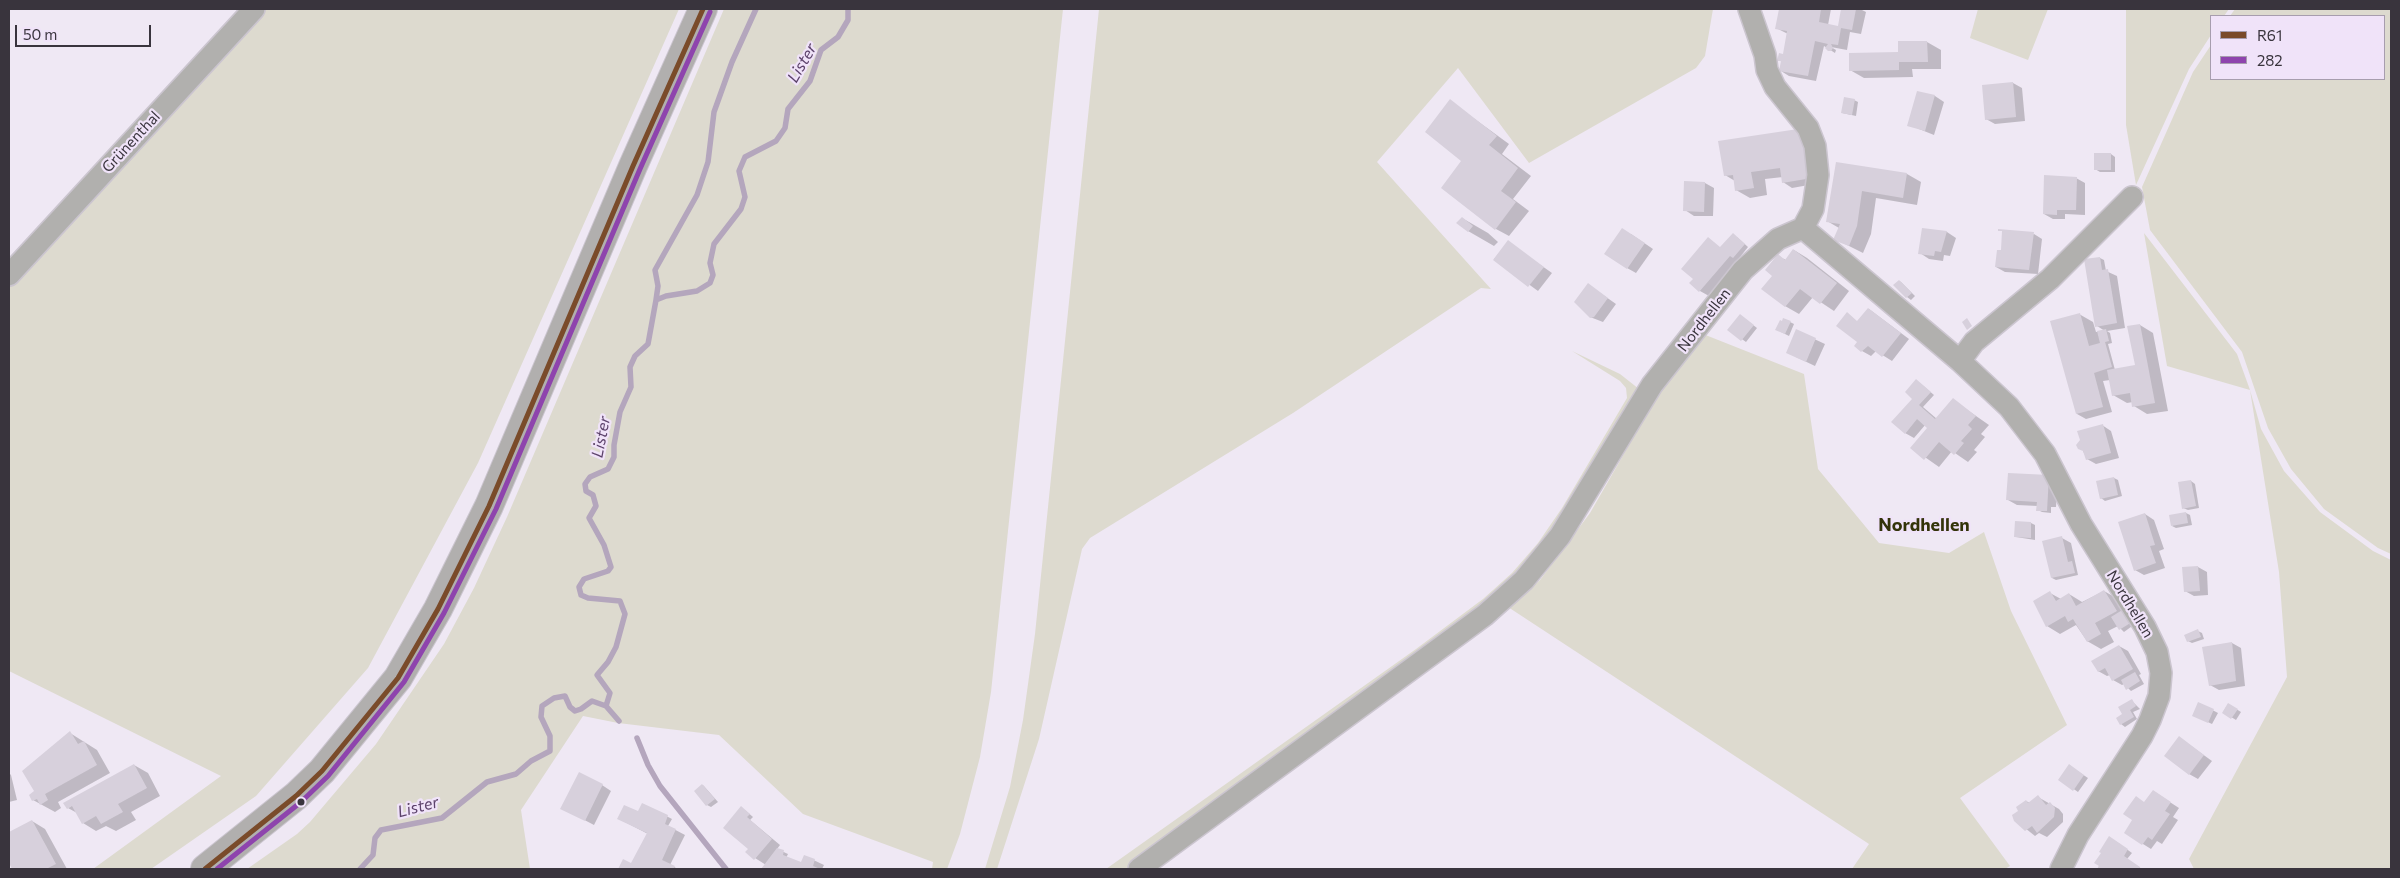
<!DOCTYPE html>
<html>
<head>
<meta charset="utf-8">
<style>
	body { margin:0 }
	#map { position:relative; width:2400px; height:878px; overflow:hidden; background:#efe8f4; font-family:Commissioner,sans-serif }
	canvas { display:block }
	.frame { position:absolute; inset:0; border:10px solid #39343d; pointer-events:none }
	.legend { position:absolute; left:2210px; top:15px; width:175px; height:65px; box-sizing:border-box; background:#f0e3f9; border:1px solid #a79dae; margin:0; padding:6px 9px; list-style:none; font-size:15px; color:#39343d }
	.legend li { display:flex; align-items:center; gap:10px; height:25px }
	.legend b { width:25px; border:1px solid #a79dae }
	.scale { position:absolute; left:15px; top:25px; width:136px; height:22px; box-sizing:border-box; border:2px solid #39343d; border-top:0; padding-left:6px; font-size:15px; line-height:18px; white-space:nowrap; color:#39343d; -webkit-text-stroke:4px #f0e3f9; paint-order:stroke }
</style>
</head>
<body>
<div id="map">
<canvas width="2400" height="878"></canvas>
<div class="frame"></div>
<ul class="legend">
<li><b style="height:6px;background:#7a4b2a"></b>R61</li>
<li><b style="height:6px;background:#8e44ad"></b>282</li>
</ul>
<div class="scale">50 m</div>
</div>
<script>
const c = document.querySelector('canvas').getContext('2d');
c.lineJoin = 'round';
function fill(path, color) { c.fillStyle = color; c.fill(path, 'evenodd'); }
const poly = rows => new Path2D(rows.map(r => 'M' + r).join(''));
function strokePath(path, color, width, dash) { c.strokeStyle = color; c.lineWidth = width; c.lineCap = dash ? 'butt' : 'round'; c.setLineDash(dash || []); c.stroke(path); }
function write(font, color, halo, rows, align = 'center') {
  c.font = font + ' Commissioner,sans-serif'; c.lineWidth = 4.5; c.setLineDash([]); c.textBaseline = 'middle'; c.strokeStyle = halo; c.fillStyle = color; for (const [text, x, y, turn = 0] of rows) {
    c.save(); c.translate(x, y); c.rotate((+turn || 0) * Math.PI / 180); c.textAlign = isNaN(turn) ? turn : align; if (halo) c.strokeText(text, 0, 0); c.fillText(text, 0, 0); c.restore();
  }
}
fill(poly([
	[261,9,679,9,478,463,368,668,256,796,151,869,93,869,221,776,9,671,9,286],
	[724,9,1063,9,991,692,980,757,960,834,947,869,932,869,933,862,803,814,719,735,618,723,583,716,521,810,530,869,247,869,297,834,310,822,376,744,444,644,474,588,507,517],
	[1099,9,1713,9,1705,56,1696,68,1529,163,1458,68,1377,162,1491,289,1481,288,1293,413,1090,538,1082,549,1039,739,997,869,985,869,1010,787,1023,720,1035,634],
	[1978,9,2048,9,2028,60,1970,38],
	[2126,9,2229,9,2224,16,2211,16,2211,35,2189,69,2136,185,2126,125],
	[2235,9,2391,9,2391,554,2378,548,2324,509,2291,469,2268,428,2242,352,2150,230,2142,187,2193,72,2211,45,2211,79,2384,79,2384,16,2230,16],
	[2144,233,2237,354,2250,390,2261,429,2284,471,2320,512,2373,551,2391,560,2391,869,2194,869,2189,859,2287,677,2279,572,2250,390,2167,366],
	[1703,334,1804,374,1818,469,1879,543,1949,553,1984,532,2011,611,2067,725,1960,798,2010,866,2005,869,1852,869,1869,844,1508,607,1540,580,1590,513,1664,384],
	[1572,351,1620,374,1639,389,1550,539,1486,605,1128,869,1106,869,1416,649,1483,599,1512,573,1538,543,1562,508,1627,398,1626,388,1620,381]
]), '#dddacf');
fill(poly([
	[1780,9,1831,9,1828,25,1839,28,1842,9,1860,9,1866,12,1861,34,1850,32,1847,50,1831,47,1836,50,1835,53,1824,46,1816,81,1789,76,1781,71,1782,62,1779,60,1784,56,1788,34,1776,28],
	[1927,42,1941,50,1941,69,1912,69,1913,77,1864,78,1850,70],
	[2013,83,2022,88,2025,121,1995,124,1986,119],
	[1918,92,1935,96,1944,102,1934,135,1909,125],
	[1854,100,1858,102,1856,116,1842,113],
	[1450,101,1509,144,1502,154,1531,176,1513,199,1529,211,1509,236,1496,229,1463,161],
	[1719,142,1820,183,1792,188,1783,182,1783,177,1765,179,1767,195,1750,198,1736,190,1735,181,1725,175],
	[2111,154,2115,157,2115,172,2100,172,2095,169],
	[1837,164,1907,174,1921,182,1917,205,1876,198,1871,234,1863,253,1835,239,1839,228,1827,221],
	[2076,178,2085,183,2085,215,2065,214,2065,219,2053,219,2044,214],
	[1685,183,1705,183,1714,188,1713,216,1694,216,1685,210],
	[1462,218,1488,233,1498,242,1494,246,1468,231],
	[1923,229,1947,232,1956,238,1950,256,1944,255,1943,261,1929,259,1920,253],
	[1631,234,1653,249,1636,273,1627,268],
	[2034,234,2042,239,2038,274,2005,272,1996,267,2002,251],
	[1737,237,1748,247,1709,296,1700,291,1695,279],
	[1508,242,1552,273,1538,291,1494,259],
	[1794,250,1807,258,1849,291,1834,311,1813,297,1799,314,1785,306,1773,276,1778,256,1786,260],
	[2100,258,2104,260,2106,271,2117,276,2125,328,2107,331,2110,333,2112,343,2108,344,2115,370,2136,366,2140,325,2153,333,2168,411,2147,414,2134,406,2133,402,2127,403,2113,395,2110,380,2103,381,2112,412,2086,419,2077,414,2079,314,2093,322,2096,332,2105,331,2097,326],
	[1900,281,1915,296,1911,300,1907,297],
	[1589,285,1616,304,1603,322,1590,317],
	[1869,309,1909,339,1892,361,1876,351,1871,356,1862,351,1859,342,1858,322],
	[1744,318,1757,328,1746,342,1729,330],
	[1790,322,1794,324,1789,336,1781,332],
	[1797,331,1825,344,1815,366,1796,357],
	[1920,383,1934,395,1923,407,1937,419,1953,400,1989,425,1981,434,1985,437,1974,450,1977,452,1968,462,1952,451,1939,467,1912,448,1929,427,1926,424,1914,438,1905,433,1912,400],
	[2102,425,2111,431,2119,458,2096,464,2087,459,2083,451],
	[2009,474,2058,481,2056,507,2051,507,2051,513,2042,512,2038,510,2038,506,2017,505,2008,500],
	[2114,478,2118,480,2122,496,2105,501,2101,498],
	[2191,481,2195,484,2199,508,2188,510,2183,508],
	[2186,513,2190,515,2192,525,2176,528,2172,526],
	[2145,514,2154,520,2164,549,2159,551,2165,568,2144,575,2135,570],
	[2016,522,2031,523,2035,525,2035,540,2016,537],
	[2062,538,2071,543,2078,575,2056,580,2052,578],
	[2198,567,2207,572,2208,595,2194,596,2185,591,2183,568],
	[2104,591,2118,599,2135,624,2124,632,2118,626,2108,631,2114,642,2101,649,2087,641,2076,625,2060,634,2047,626,2050,593,2061,599,2069,594,2082,602],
	[2198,631,2202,633,2204,639,2192,643,2188,641],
	[2232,643,2241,648,2245,686,2219,690,2210,685],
	[2119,646,2128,651,2141,674,2139,675,2144,684,2131,691,2124,684,2122,685,2113,680,2110,675,2107,676,2098,671],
	[2132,701,2140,709,2133,712,2137,719,2125,727,2121,724],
	[2199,703,2218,713,2212,724,2197,717],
	[2228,704,2241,712,2236,720,2223,712],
	[70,733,97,750,110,773,58,802,61,808,55,812,33,800],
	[2180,738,2212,761,2198,779,2189,774],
	[134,765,148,773,160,796,131,812,136,820,116,831,106,826,96,831,83,823,77,813,68,808],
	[2073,768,2088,778,2078,792,2059,779],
	[9,773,11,775,17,800,9,802],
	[602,785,611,791,594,825,571,813],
	[703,785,718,802,711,807,707,805],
	[2038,797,2059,809,2063,814,2063,822,2047,837,2039,833,2035,836,2015,820,2026,801,2030,803],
	[2162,797,2179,808,2173,817,2178,820,2162,844,2157,841,2151,849,2143,844,2145,804],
	[643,804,672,819,668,826,685,835,670,865,678,869,619,869,623,861,632,865,648,834,619,819,644,815],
	[745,810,753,817,750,820,780,845,777,849,788,854,786,858,802,864,805,856,824,865,822,869,763,869,766,865,755,858,750,849],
	[32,821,45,829,67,869,13,869,9,861,9,834],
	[2114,840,2132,853,2127,859,2142,869,2098,869,2103,853]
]), '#0003');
strokePath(poly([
	[656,300,658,286,655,270,697,195,708,162,714,112,732,62,756,9],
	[606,706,619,721],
	[637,738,648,765,660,786,726,869],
	[360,869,373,855,375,838,381,830,442,818,487,782,516,774,531,761,550,751,550,736,541,717,542,706,554,698,565,696,570,707,575,711,581,709,592,701,606,706,610,693,597,675,608,662,616,647,625,614,620,601,588,598,581,595,579,587,584,579,608,571,611,567,604,545,589,518,596,506,593,495,586,491,585,484,590,477,608,469,614,457,614,445,620,412,631,387,630,367,635,356,648,344,656,300,666,296,697,291,710,283,713,275,710,263,714,244,741,209,745,197,739,171,745,157,776,141,785,128,788,109,810,81,821,50,838,37,848,20,848,9]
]), '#b4a6bd', 5.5);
fill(poly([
	[1779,9,1821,9,1819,22,1838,26,1841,9,1856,9,1852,30,1841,28,1838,45,1831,44,1833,48,1831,51,1828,51,1825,48,1828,44,1815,41,1808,76,1779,71,1781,61,1777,61,1779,53,1783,54,1787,31,1775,29],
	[1898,41,1927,41,1928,62,1899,62,1899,70,1849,71,1849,53,1898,52],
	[2013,82,2016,117,1985,120,1982,85],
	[1917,91,1935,95,1925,131,1907,126],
	[1844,97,1855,99,1852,115,1841,113],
	[1450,99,1497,136,1489,145,1518,168,1501,191,1516,202,1495,230,1441,188,1461,161,1425,132],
	[1798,129,1806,142,1812,178,1782,183,1780,168,1751,172,1754,188,1735,191,1733,175,1724,176,1718,141],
	[2094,153,2111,153,2111,170,2094,170],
	[1836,162,1907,173,1903,198,1862,191,1857,226,1849,246,1833,240,1840,224,1826,222],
	[2044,175,2077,177,2076,210,2057,210,2057,215,2043,214],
	[1684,181,1705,182,1704,212,1683,211],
	[1462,217,1473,226,1468,232,1456,223],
	[1622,228,1645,243,1627,269,1604,254],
	[1922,228,1947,231,1941,252,1935,251,1934,256,1918,254],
	[1998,229,2034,232,2029,270,1995,267,1997,250,2001,250,2002,231,1998,231],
	[1733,233,1745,244,1733,258,1730,256,1699,292,1689,283,1693,279,1681,269,1708,237,1720,247],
	[1508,240,1544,267,1528,287,1493,260],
	[1793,249,1837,283,1820,304,1800,289,1785,307,1761,289,1772,276,1765,270,1778,254,1785,260],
	[2100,257,2102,270,2108,269,2117,323,2095,327,2084,259],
	[1899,280,1912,293,1906,298,1893,285],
	[1588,283,1608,298,1594,317,1590,318,1574,302],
	[1868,308,1901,333,1882,357,1868,346,1861,352,1854,346,1857,342,1836,326,1847,312,1857,321],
	[2080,313,2089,346,2100,343,2097,331,2106,329,2109,341,2105,342,2112,367,2094,373,2103,407,2076,414,2050,321],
	[1740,314,1754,325,1741,341,1727,330],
	[1783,318,1791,321,1785,334,1775,330,1780,320,1782,321],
	[1967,318,1972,326,1967,330,1962,322],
	[2140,324,2155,403,2132,407,2130,393,2112,396,2107,370,2135,365,2127,326],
	[1796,329,1816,338,1806,362,1786,353],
	[1916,379,1931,392,1919,405,1935,419,1953,398,1976,416,1968,425,1972,429,1961,441,1964,443,1954,455,1939,442,1924,460,1910,448,1927,428,1917,419,1905,434,1891,422,1912,399,1905,392],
	[2103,424,2111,453,2086,460,2083,451,2078,449,2076,445,2080,440,2077,431],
	[2008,473,2049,475,2047,511,2036,511,2037,502,2006,500],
	[2114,477,2118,495,2100,499,2096,481],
	[2191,480,2196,506,2182,509,2178,482],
	[2186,512,2188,523,2171,526,2169,515],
	[2145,513,2155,545,2150,546,2156,563,2134,571,2118,522],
	[2015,521,2031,522,2031,538,2014,537],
	[2062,536,2068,562,2072,561,2075,573,2051,578,2042,541],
	[2198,566,2200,591,2184,592,2182,567],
	[2104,590,2117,611,2095,623,2101,634,2087,642,2073,619,2068,622,2065,616,2046,627,2033,601,2050,591,2056,601,2069,593,2076,606],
	[2124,609,2132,622,2119,630,2111,617],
	[2198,629,2201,637,2187,642,2184,635],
	[2232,642,2236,681,2209,686,2202,647],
	[2119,645,2133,669,2112,681,2105,668,2098,672,2091,661],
	[2135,672,2140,681,2126,690,2121,680],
	[2132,699,2136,706,2130,710,2134,717,2120,725,2116,718,2122,714,2118,707],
	[2198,702,2214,709,2208,723,2192,716],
	[2228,703,2238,709,2231,719,2222,713],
	[70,731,78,744,84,741,97,765,45,794,48,800,40,805,37,799,32,801,29,795,34,791,22,771],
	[2179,736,2204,755,2189,775,2164,756],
	[134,764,147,788,118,804,123,812,101,824,96,816,82,824,72,806,67,809,63,803],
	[2069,764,2084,775,2073,791,2058,780],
	[579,772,603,784,585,821,560,809],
	[702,784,715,799,706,806,694,791],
	[2153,790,2171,802,2165,811,2170,814,2152,840,2148,837,2142,845,2124,833,2132,820,2123,814,2136,796,2144,802],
	[2038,795,2046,805,2050,802,2055,808,2054,817,2037,833,2032,826,2025,831,2014,821,2012,815,2018,811,2016,807,2026,800,2028,803],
	[642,803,668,815,665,824,676,829,662,860,675,866,673,869,618,869,623,859,631,863,647,833,617,819,624,805,638,811],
	[741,806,750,814,747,817,772,839,754,860,745,852,748,849,723,828],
	[32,820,56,864,46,869,12,869,9,863,9,832],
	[2109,836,2128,849,2124,856,2140,867,2139,869,2097,869,2099,866,2094,863,2101,853,2099,852],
	[777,848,784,850,783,855,801,862,804,855,815,859,813,866,820,869,761,869]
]), '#d7d0dc');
const minor = poly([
	[1803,228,1960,361,2009,407,2045,454,2081,524,2145,627,2157,652,2161,673,2159,696,2150,720,2142,736,2078,835,2061,869],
	[9,275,254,9],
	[1960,361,1974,342,2050,279,2132,197],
	[1139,869,1485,615,1524,580,1560,536,1652,385,1743,270,1778,239,1803,228,1813,209,1818,175,1815,146,1808,128,1775,87,1767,70,1765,55,1749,9]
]);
const secondary = poly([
	[205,869,296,796,322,771,398,678,438,609,489,506,633,166,703,9]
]);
strokePath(minor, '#cbc5cf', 24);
strokePath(secondary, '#cbc5cf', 30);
strokePath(minor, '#b1b0ae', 21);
strokePath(secondary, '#b1afae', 28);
strokePath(poly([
	[205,869,296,796,322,771,398,678,438,609,489,506,633,166,703,9]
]), '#7a4b2a', 5);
strokePath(poly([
	[217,869,301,802,328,776,404,682,444,613,496,509,640,169,710,12]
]), '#8e44ad', 5);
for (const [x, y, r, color] of [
	[301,802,4.5,"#39343d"]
]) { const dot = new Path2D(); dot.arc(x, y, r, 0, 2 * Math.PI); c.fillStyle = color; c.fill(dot); strokePath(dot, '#f0e3f9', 2); }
write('15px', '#39343d', '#f0e3f9', [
	["Grünenthal",131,142,-47],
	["Nordhellen",1704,320,-52],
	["Nordhellen",2130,604,59]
]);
write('italic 16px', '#5c426b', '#f0e3f9', [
	["Lister",802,63,-60],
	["Lister",601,437,-79],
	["Lister",418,807,-15]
]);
write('bold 18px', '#333309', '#f0e3f9', [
	["Nordhellen",1924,525]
]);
</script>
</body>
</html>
